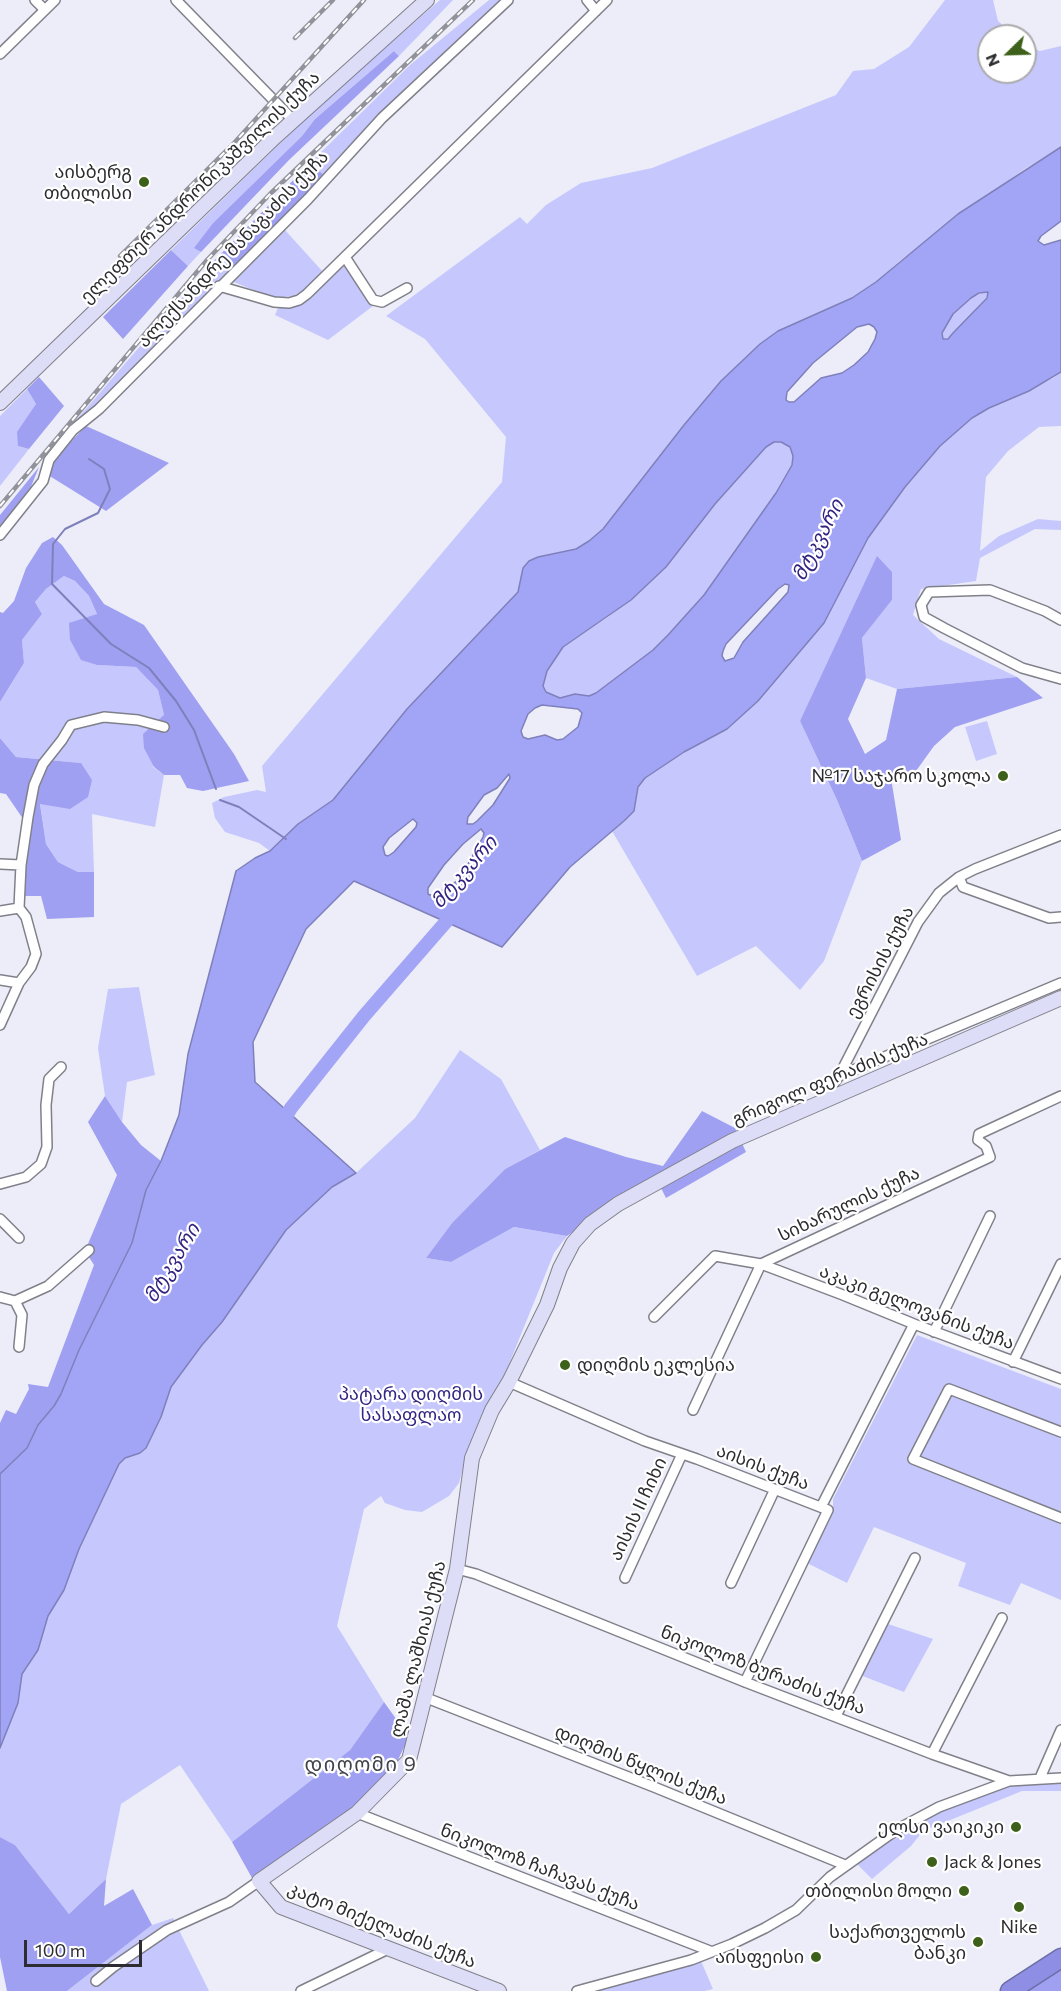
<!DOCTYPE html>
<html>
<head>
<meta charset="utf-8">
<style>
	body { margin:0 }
	#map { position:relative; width:1061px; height:1991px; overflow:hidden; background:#ecedf8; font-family:Commissioner,sans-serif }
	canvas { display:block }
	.north { position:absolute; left:977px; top:24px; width:60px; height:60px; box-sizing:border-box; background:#fff; border:2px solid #ababad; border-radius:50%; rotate:247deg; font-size:16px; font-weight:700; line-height:24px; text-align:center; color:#2d2d31 }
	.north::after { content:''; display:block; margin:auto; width:21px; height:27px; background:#3d611a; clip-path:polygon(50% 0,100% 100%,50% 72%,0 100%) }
	.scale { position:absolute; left:24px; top:1940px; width:118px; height:27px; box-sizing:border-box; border:3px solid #2d2d31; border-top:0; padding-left:8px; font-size:18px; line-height:21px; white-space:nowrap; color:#2d2d31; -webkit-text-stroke:4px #fff; paint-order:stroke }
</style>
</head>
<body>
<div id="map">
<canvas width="1061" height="1991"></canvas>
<div class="north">N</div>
<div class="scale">100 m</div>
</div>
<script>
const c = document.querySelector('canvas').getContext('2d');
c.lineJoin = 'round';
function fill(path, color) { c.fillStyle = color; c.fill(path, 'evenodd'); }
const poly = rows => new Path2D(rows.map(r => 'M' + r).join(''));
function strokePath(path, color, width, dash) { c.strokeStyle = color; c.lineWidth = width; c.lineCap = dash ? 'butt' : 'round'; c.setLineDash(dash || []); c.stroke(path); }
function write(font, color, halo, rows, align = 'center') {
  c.font = font + ' Commissioner,"Noto Sans Georgian",sans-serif'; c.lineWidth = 4.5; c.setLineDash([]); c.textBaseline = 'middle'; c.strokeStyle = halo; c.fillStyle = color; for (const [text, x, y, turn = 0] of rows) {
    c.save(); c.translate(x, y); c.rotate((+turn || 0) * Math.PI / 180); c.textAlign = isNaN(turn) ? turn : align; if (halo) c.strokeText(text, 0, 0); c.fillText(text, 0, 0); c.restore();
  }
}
fill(poly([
	[440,0,453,0,399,56,394,51,315,119,302,136,213,223,195,248,201,252,188,266,171,250,316,108],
	[489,0,504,0,325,176,310,163,410,65],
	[945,0,993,0,998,21,1015,36,989,36,989,72,1025,72,1025,45,1040,51,1061,46,1061,147,1023,170,901,260,876,282,852,298,778,331,760,344,684,425,603,529,589,541,576,549,538,557,529,561,522,576,521,585,518,592,407,709,333,800,298,824,270,851,259,843,225,832,215,818,212,803,224,797,257,790,266,792,262,766,502,482,506,437,425,339,386,316,520,217,527,224,546,205,581,183,652,168,836,95,853,71,874,69,909,47],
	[284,229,324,273,305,290,293,296,284,297,270,297,234,282,234,278],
	[348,259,377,303,328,340,275,315,278,308,293,307,309,298],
	[212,263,222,269,232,268,102,402,71,426],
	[986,291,989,293,987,297,950,337,943,339,942,333,953,314,971,298],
	[1061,372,1061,426,1039,427,1008,451,986,477,980,551,999,536,1038,519,1061,521,1061,530,1035,529,980,558,976,581,921,589,913,615,939,639,1017,677,897,689,866,678,862,638,892,600,892,572,800,721,837,800,862,861,824,961,800,990,756,946,697,976,612,831,634,811,638,787,645,778,659,767,727,728,758,701,824,623,868,538,905,487,940,446,972,418,989,408,1053,378],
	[27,389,36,404,18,446,29,449,0,486,0,416],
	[774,442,781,442,790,447,793,456,792,465,776,493,704,595,668,635,653,650,596,693,589,696,575,694,560,698,546,692,543,686,547,671,563,647,608,617,666,567,715,504,766,447],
	[64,576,75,581,89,596,97,614,70,640,81,659,97,665,136,667,158,690,164,715,153,767,164,775,155,827,92,814,94,872,78,872,58,862,46,844,40,803,53,805,81,763,16,757,0,738,0,702,24,663,22,640,42,614,35,602,46,589],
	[987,721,997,754,976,761,965,727],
	[139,987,155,1075,127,1082,122,1122,105,1096,98,1048,108,989],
	[460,1050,501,1079,540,1150,505,1169,452,1223,426,1258,451,1262,514,1227,567,1236,554,1253,507,1369,468,1449,459,1483,449,1496,422,1512,405,1510,385,1503,381,1496,364,1509,337,1626,384,1702,350,1750,232,1842,180,1765,121,1804,106,1879,69,1914,15,1845,0,1837,0,1748,18,1703,22,1674,32,1659,48,1616,64,1590,79,1549,119,1464,125,1458,140,1453,146,1448,161,1417,171,1387,202,1345,222,1322,286,1230,332,1187,356,1173,415,1118],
	[917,1335,1061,1389,1061,1600,1021,1583,1010,1605,958,1586,966,1563,874,1527,847,1583,807,1563,833,1510,833,1499],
	[885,1623,933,1639,904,1692,860,1675],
	[1022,1782,1061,1782,1061,1791,1022,1791,923,1831,911,1846,872,1879,857,1864,910,1825,948,1808],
	[173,1918,209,1991,67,1991,152,1925],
	[701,1961,713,1989,705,1991,598,1991]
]), '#c6c8fd');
fill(poly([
	[394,51,399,56,289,160,201,252,194,248,213,223,302,136,315,119],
	[310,163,325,176,232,268,222,269,212,263],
	[171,250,188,266,123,339,103,317],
	[39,377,64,406,29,449,18,446,17,432,36,404,27,389],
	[86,426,169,463,106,511,48,475,51,462],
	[39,467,26,499,0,529,0,515],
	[53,537,62,545,104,604,144,625,234,754,249,781,203,791,187,788,180,775,164,775,154,767,144,748,143,734,164,715,158,690,136,667,97,665,81,660,70,640,69,623,97,614,89,596,75,581,64,576,46,589,35,602,42,614,22,640,24,663,0,702,0,612,3,613,14,601,26,568,42,543],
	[877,556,892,572,892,600,862,638,866,678,848,719,865,754,886,740,897,689,1017,677,1043,698,955,727,934,746,916,771,891,778,901,840,862,861,837,800,800,721],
	[0,738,16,757,81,763,92,780,88,797,70,809,40,804,46,844,58,862,78,872,94,872,94,917,47,919,41,896,23,896,24,868,30,829,6,794,0,793],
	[105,1096,122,1122,141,1145,161,1161,146,1190,132,1243,79,1350,61,1394,54,1406,38,1425,27,1448,0,1474,0,1423,6,1410,16,1414,29,1389,28,1384,48,1387,94,1265,85,1251,117,1175,88,1122],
	[702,1111,735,1128,746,1152,666,1198,656,1178,632,1191,567,1236,514,1227,451,1262,426,1258,452,1223,505,1169,565,1137,626,1157,663,1166],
	[384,1702,409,1737,396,1764,351,1813,252,1878,232,1842,350,1750],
	[0,1837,15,1845,69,1914,106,1879,104,1906,133,1889,152,1925,67,1991,7,1991,0,1957],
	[1061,1967,1061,1991,1023,1991]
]), '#9fa0f2');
const water = poly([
	[1061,147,1061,221,1041,236,1038,241,1044,245,1061,240,1061,372,1029,391,989,408,972,418,940,446,905,487,868,538,824,623,758,701,727,729,684,752,645,778,638,787,634,811,624,821,570,867,502,947,354,881,306,929,253,1042,255,1082,356,1173,332,1187,286,1230,222,1322,202,1345,171,1387,161,1417,146,1448,140,1453,125,1458,119,1464,79,1549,64,1590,48,1616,38,1650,22,1674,18,1703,0,1748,0,1474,27,1448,38,1425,54,1406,61,1394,79,1350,132,1243,146,1190,161,1161,179,1115,188,1054,236,871,255,858,270,851,298,824,333,800,407,709,518,592,523,568,529,561,538,557,576,549,589,541,603,529,684,425,721,381,760,344,778,331,852,298,876,282,958,214,1061,147],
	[988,292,987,298,953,333,948,339,943,339,942,333,953,314,971,298,979,293,988,292],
	[869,324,874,327,877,332,875,339,868,352,854,365,842,373,821,378,794,402,789,402,786,400,787,392,813,363,857,327,869,324],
	[774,442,781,442,790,447,793,456,792,465,776,493,704,595,668,635,653,650,596,693,589,696,575,694,560,698,546,692,543,686,547,671,563,647,631,600,666,567,715,504,766,447,774,442],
	[785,584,789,585,788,592,743,642,734,658,725,661,722,656,723,651,726,644,778,589,785,584],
	[542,705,578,709,582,713,578,727,563,739,557,740,545,735,528,739,523,737,521,731,528,714,535,708,542,705],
	[509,774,510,778,493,805,477,821,473,824,467,824,468,817,484,795,497,788,509,774],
	[413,819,417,823,416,827,394,852,388,856,385,855,383,847,389,838,413,819],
	[481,829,484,833,483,837,459,880,436,894,430,895,428,894,428,888,444,865,463,844,481,829]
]);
fill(water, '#a2a4f6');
strokePath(water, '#7f80bb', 1.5);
strokePath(poly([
	[89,459,104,469,110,489,98,513,65,529,53,544,52,584,111,644,149,668,176,701,194,730,216,789],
	[220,800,239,807,286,839]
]), '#7f80bb', 2);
strokePath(poly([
	[279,1128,291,1108,364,1016,458,908]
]), '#a2a4f6', 14);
const street = poly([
	[35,0,45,10],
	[176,0,293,120],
	[587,0,596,11],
	[0,54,55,0],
	[345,257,373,300,382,302,407,288],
	[219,286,274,302,289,303,299,300,307,294,607,0],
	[0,535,43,481,49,460,73,430,99,409,308,199,382,118,508,0],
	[1061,620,1045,611,990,590,929,592,921,605,924,617,944,628,1022,668,1061,679],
	[0,864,21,865],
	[959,877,963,887,1049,918,1061,917],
	[0,911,19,908],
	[0,980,19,983],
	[0,1025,19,983,31,967,36,954,26,917,19,908,21,865,28,817,34,785,43,764,62,740,71,725,104,717,138,720,164,727],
	[839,1076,1061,983],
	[821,1101,839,1076,918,922,939,893,959,877,975,869,1061,835],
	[0,1184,26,1177,41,1164,47,1147,46,1105,49,1079,61,1067],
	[0,1219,19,1238],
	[0,1297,15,1301,22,1315,19,1347],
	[15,1301,48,1286,89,1250],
	[654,1317,715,1256,761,1264,843,1295,914,1324,1061,1379],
	[934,1332,990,1216],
	[1013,1362,1061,1264],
	[509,1382,645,1441,697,1459,828,1510,745,1682],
	[693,1410,761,1264,990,1157,986,1146,978,1140,979,1134,1061,1096],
	[1061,1432,949,1389,913,1459,1061,1518],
	[821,1507,914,1324],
	[457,1569,476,1574,745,1682,932,1754,1009,1781,1061,1778],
	[625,1578,682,1454],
	[731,1583,775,1489],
	[424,1697,654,1787,845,1865],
	[836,1716,915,1558],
	[932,1754,1002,1618],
	[1040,1778,1061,1730],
	[357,1813,710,1951],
	[96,1981,113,1967,167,1930,229,1902,259,1881],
	[301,1991,388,1949],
	[577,1991,691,1960,732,1944,765,1928,796,1910,830,1877,896,1830,939,1807,1009,1781]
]);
const secondary = poly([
	[0,403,275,137,427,0],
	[499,1991,281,1907,259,1881,357,1813,409,1760,457,1569,472,1458,492,1410,509,1382,547,1305,560,1268,573,1243,590,1224,618,1204,732,1141,1061,998]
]);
const highway = poly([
	[1010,1991,1061,1958]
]);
strokePath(street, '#80808a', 12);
strokePath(secondary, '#80808a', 16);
strokePath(highway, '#6c6da5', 21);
strokePath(street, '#fff', 9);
strokePath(secondary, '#ddddf7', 14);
strokePath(highway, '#8e8fe4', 18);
const rail = poly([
	[295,38,333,0],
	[120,256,235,142,364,0],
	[0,506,207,260,270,194,473,0]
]);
strokePath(rail, '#91929a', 4.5);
strokePath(rail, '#fff', 2, [7]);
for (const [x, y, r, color] of [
	[144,182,6,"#3d611a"],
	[1003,776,6,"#3d611a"],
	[565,1365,6,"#3d611a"],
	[1016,1827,6,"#3d611a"],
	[932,1862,6,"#3d611a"],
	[964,1891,6,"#3d611a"],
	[1019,1907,6,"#3d611a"],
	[978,1942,6,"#3d611a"],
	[816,1957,6,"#3d611a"]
]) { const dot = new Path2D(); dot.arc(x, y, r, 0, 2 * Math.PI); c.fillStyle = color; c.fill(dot); strokePath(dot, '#fff', 2); }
write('18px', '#2d2d31', '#fff', [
	["აისბერგ",132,172],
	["თბილისი",132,193],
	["№17 საჯარო სკოლა",991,776],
	["დიღმის ეკლესია",577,1365,"left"],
	["ელსი ვაიკიკი",1004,1827],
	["Jack & Jones",944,1862,"left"],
	["თბილისი მოლი",952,1891],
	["Nike",1019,1927,"center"],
	["საქართველოს",966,1932],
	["ბანკი",966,1953],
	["აისფეისი",804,1957]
], 'right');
write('18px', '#2d2d31', '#fff', [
	["ელეფთერ ანდრონიკაშვილის ქუჩა",200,187,-44],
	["ალექსანდრე მანაგაძის ქუჩა",233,249,-46],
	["ეგრისის ქუჩა",880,962,-62],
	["გრიგოლ ფერაძის ქუჩა",830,1079,-23],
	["სიხარულის ქუჩა",849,1204,-25],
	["აკაკი გელოვანის ქუჩა",917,1307,21],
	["აისის ქუჩა",763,1467,21],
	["აისის II ჩიხი",638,1509,-65],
	["ლაშა ლაშხიას ქუჩა",418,1649,-76],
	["ნიკოლოზ ბურაძის ქუჩა",763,1670,21],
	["დიღმის წყლის ქუჩა",641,1765,22],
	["ნიკოლოზ ჩაჩავას ქუჩა",540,1867,21],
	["კატო მიქელაძის ქუჩა",382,1925,22]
]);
write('18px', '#332582', '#fff', [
	["პატარა დიღმის",411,1394],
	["სასაფლაო",411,1415]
]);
write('italic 20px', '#322380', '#fff', [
	["მტკვარი",818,540,-63],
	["მტკვარი",464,872,-49],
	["მტკვარი",172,1263,-59]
]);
c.letterSpacing = '1.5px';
write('20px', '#41424a', '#fff', [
	["დიღომი 9",361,1764]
]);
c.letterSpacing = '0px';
</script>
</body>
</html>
